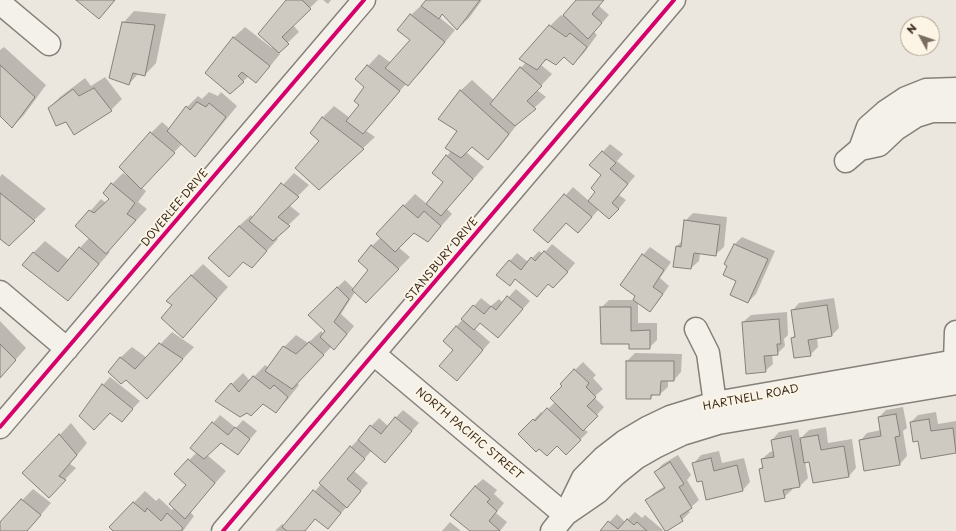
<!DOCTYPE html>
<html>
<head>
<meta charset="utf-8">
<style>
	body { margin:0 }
	#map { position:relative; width:956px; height:531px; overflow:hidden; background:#ebe7de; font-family:"Playpen Sans",sans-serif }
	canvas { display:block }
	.north { position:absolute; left:900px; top:16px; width:40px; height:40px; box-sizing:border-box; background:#fcf5e5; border:1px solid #afa495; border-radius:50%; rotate:310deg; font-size:11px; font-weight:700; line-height:16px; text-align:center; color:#3b2a1e }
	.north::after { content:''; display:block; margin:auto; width:14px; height:18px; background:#796c61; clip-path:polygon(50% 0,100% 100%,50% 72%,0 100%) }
</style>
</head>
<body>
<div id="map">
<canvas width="956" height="531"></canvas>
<div class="north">N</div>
</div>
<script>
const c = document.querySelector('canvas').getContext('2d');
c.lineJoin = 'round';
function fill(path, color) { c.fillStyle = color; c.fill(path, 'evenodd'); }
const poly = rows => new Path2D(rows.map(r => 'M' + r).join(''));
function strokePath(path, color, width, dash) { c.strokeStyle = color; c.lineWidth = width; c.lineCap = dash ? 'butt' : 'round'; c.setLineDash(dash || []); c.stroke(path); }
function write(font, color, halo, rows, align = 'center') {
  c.font = font + ' "Playpen Sans",sans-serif'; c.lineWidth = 4; c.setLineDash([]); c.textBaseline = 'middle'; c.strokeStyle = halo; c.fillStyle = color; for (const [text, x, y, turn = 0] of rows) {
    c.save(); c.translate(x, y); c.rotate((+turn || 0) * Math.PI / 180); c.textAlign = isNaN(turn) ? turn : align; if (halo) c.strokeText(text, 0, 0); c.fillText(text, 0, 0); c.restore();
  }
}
fill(poly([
	[287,0,318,0,293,25,299,32,278,52,280,54,267,70,256,81,249,76,230,93,233,38,245,27,272,48],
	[323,0,331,0,328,4],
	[427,0,482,0,469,18,457,29,443,13,439,17,455,30,420,73,408,84,407,83,365,130,375,137,319,189,320,141,311,133,323,117,334,106,350,118,360,105,366,87,356,79,379,54,391,63,411,40,411,15],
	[577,0,604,0,599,6,609,15,594,32,597,35,584,53,573,64,564,56,547,59,541,65,552,74,537,90,546,97,519,122,499,148,488,159,472,146,466,152,484,167,447,209,452,214,428,241,414,232,398,247,410,257,366,302,355,292,341,314,354,326,342,341,334,349,332,346,297,383,299,385,287,400,276,411,263,402,251,415,232,384,243,373,250,381,265,365,269,368,284,347,296,335,308,343,321,331,324,334,326,331,309,315,345,280,354,289,369,270,372,246,381,237,377,234,415,194,427,204,444,182,433,173,451,151,459,131,460,91,472,80,494,100,526,62,550,26,561,15,563,16],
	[134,11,166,14,156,63,145,75,139,73,129,84,123,23],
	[4,47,46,85,24,115,12,127,0,114,0,50],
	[105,77,122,99,111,110,66,121,49,108,60,97,85,78,91,86],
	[209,92,218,96,221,92,237,106,206,144,195,156,182,144,141,187,146,191,138,202,147,209,108,251,110,252,68,300,33,253,45,241,69,260,89,238,77,226,101,199,106,203,110,199,112,184,123,173,129,177,130,176,151,133,162,122,170,129,187,107,198,96,202,99],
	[610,144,623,154,617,161,635,176,619,195,626,200,617,211,599,209,586,224,567,222,548,242,535,230,573,187,589,201,597,192,603,175,591,165],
	[294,173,309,185,289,205,300,214,276,237,278,239,263,255,243,261,239,226,251,215,253,217],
	[2,174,46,209,9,244,0,238,0,177],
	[693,213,727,217,724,247,716,254,700,253,699,261,691,268,677,246,682,241,685,221],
	[742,237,775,251,756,294,748,302,737,280,734,245],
	[552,244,575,263,561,280,548,283,516,278,509,285,497,275,517,253,528,262,539,251,543,254],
	[650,247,671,262,660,278,669,286,657,303,649,310,638,302,638,323,657,323,657,340,649,348,630,343,601,308,609,300,634,300,636,295,643,255],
	[203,264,228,287,183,337,173,305,167,300],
	[516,289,530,301,498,337,480,322,474,328,490,342,464,372,454,350,456,327,481,298,491,306,499,299,503,303],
	[834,298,839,328,831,336,817,338,818,347,810,355,792,338,795,335,792,311,799,303],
	[787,312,788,335,784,339,785,346,777,354,772,354,773,364,765,371,743,322,751,315],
	[0,321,26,348,0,377],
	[172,332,194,347,147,398,120,358,132,347,147,358],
	[635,353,682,354,681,372,674,380,668,380,668,387,660,394,654,394,650,398,627,361],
	[583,362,596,375,593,378,603,389,594,397,604,407,584,429,588,432,566,454,557,445,520,434,541,412,543,414,555,402,563,386,561,384],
	[110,377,140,401,122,420,103,385],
	[903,407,907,428,903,431,907,456,900,464,860,441,867,433,881,430,879,417,886,410],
	[403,410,419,423,385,461,372,450,354,471,368,483,335,520,316,518,304,531,275,531,282,524,285,526,321,484,351,447,379,418,388,426],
	[936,412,938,424,956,421,956,452,922,458,919,440,911,422,918,415],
	[220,415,236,428,243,420,257,431,238,453,221,441,207,455,226,471,190,512,194,516,183,531,115,531,110,527,145,491,156,501,159,498,172,510,174,507,188,485,176,474,197,452,192,448],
	[71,423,87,443,70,464,76,468,49,496,24,473],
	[826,427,828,443,852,439,856,468,849,476,810,461,805,461,808,478,800,486,792,488,792,490,784,497,760,469,763,466,762,459,770,452,774,451,772,440,779,432,798,429,800,439,809,430],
	[719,451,722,463,744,458,750,482,743,490,694,463,701,455],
	[678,455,691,475,687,480,699,500,688,510,690,512,682,520,646,501,654,493,665,486,655,472,663,464],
	[483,479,497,490,494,494,504,503,496,513,507,522,500,531,471,531,475,486],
	[33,489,51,503,27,531,0,531,0,523],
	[635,512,642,518,645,515,663,530,662,531,601,531,617,514,625,522],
	[450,522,461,531,442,531]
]), '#0003');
const building = poly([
	[76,0,115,0,99,19,76,0],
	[286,0,302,0,311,9,282,37,289,44,279,53,258,34,286,0],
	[426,0,480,0,457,30,442,14,439,19,421,6,426,0],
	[576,0,604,0,592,14,602,23,588,39,563,15,576,0],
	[410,14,445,42,408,86,385,68,410,40,397,30,410,14],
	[122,22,155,25,145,76,133,73,129,85,109,78,122,22],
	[549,25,566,37,570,33,587,47,573,65,564,57,556,65,546,59,537,70,519,59,549,25],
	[233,37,270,66,256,83,242,72,238,76,244,82,230,94,205,73,233,37],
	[0,65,35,97,12,128,0,116,0,65],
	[367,65,400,91,363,134,346,121,359,105,354,101,364,87,355,79,367,65],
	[520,67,542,86,527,101,536,109,515,126,490,104,520,67],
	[94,88,112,111,74,135,66,122,56,126,48,108,73,89,79,96,94,88],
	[460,90,509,134,488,160,472,147,461,158,445,148,457,131,438,119,460,90],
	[197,102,206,107,209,103,226,117,195,157,167,131,186,106,190,110,197,102],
	[322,117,364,149,319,190,295,168,319,141,310,133,322,117],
	[150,132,175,153,141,189,119,167,150,132],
	[602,151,616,163,610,169,628,184,612,203,619,209,609,219,588,201,595,192,591,188,601,175,589,165,602,151],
	[446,155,473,179,441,216,426,204,443,182,432,173,446,155],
	[111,183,135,203,127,214,136,220,106,254,75,226,89,210,94,213,109,199,103,193,111,183],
	[281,183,299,197,278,217,290,226,273,241,249,221,281,183],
	[0,193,35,221,9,246,0,239,0,193],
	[564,194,592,217,578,233,566,223,548,243,533,230,564,194],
	[403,205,418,218,424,211,441,226,428,242,414,233,395,252,376,234,403,205],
	[684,220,720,225,716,256,694,253,691,269,673,267,676,246,681,247,684,220],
	[239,226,267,251,252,268,243,262,229,277,208,258,239,226],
	[734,244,768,259,748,303,730,295,736,281,723,275,727,266,724,264,734,244],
	[371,245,399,269,366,303,352,290,368,270,358,261,371,245],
	[79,247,99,264,68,301,22,265,33,252,58,272,79,247],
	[544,251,568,272,553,288,548,284,537,297,515,279,510,286,496,275,509,260,521,270,531,257,535,261,544,251],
	[642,254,664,270,653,287,663,294,650,312,633,300,635,296,620,285,642,254],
	[191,275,217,299,183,338,161,318,172,305,166,301,191,275],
	[337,287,349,299,334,322,347,334,334,350,320,337,325,331,308,315,337,287],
	[507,296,523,309,498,338,480,323,474,330,461,319,473,305,484,314,491,306,496,310,507,296],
	[827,305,832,336,808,340,811,356,794,358,791,338,795,337,791,310,827,305],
	[600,307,631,307,631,331,650,330,650,349,629,349,629,344,601,344,600,307],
	[779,319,781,344,777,344,778,355,764,356,766,372,746,374,742,322,779,319],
	[456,326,483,350,457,381,439,366,453,350,443,341,456,326],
	[309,342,324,355,292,389,265,371,283,346,296,354,309,342],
	[159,343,183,359,147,399,126,380,121,384,108,372,120,357,135,369,159,343],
	[0,344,16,360,0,378,0,344],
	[626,361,674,361,674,381,661,381,660,395,651,395,651,399,626,399,626,361],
	[574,369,589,383,586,387,596,397,587,406,598,416,583,431,550,398,562,386,560,384,574,369],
	[253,376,270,389,274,385,288,397,276,413,263,404,251,416,247,413,240,417,215,401,231,383,239,392,253,376],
	[102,384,133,409,122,422,110,413,94,430,79,416,102,384],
	[547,408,581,440,566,455,557,446,547,456,539,449,536,452,518,434,533,419,535,421,547,408],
	[896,414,900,436,895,437,900,465,864,471,859,440,881,436,878,417,896,414],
	[395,417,412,431,385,463,358,440,370,425,381,434,395,417],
	[929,419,931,431,953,428,956,453,921,459,918,441,913,442,910,422,929,419],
	[212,422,228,435,235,427,250,439,238,455,221,443,204,459,190,448,212,422],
	[59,434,77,455,59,476,66,480,49,498,22,473,59,434],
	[818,435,821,450,844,446,849,477,813,483,809,462,804,463,800,438,818,435],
	[791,436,800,487,783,490,785,498,765,502,759,469,763,468,761,459,774,457,771,440,791,436],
	[350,446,365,459,347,479,361,491,347,508,319,483,350,446],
	[711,458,714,471,737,465,743,491,706,500,702,481,697,482,692,463,711,458],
	[188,459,215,483,185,519,169,504,186,485,174,474,188,459],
	[670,462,684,484,679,487,692,508,680,516,683,521,667,531,665,531,645,500,665,488,654,472,670,462],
	[475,486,490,499,487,502,497,511,489,521,500,531,470,531,450,515,475,486],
	[313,490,341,513,328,529,315,519,305,531,287,531,282,527,313,490],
	[21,499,41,515,27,531,0,531,0,522,21,499],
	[133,502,145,512,147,508,161,521,167,513,183,528,181,531,113,531,109,527,133,502],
	[627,519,634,525,637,522,647,531,600,531,608,521,618,529,627,519]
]);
fill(building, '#cecac2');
strokePath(building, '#858079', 1);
const minor = poly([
	[0,3,49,44],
	[860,149,868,127,885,112,906,98,926,90,956,89],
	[846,161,860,149,879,145,896,129,916,116,932,111,956,111],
	[0,292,67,349],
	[696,329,708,353,717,418],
	[956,332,955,361,956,372],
	[374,354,565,515],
	[0,427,364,0],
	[566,514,598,492,615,475,636,458,657,446,682,434,718,423,956,383],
	[223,531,674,0],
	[552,531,565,515,583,478,603,458,625,441,647,428,670,417,715,403,956,361]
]);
strokePath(minor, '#858079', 25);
strokePath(minor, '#f4f0ea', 22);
strokePath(poly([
	[0,427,364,0],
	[223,531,674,0]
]), '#d6006c', 4);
write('11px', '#3b2a1e', '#fcf5e5', [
	["DOVERLEE DRIVE",175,208,-50],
	["STANSBURY DRIVE",442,260,-50],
	["HARTNELL ROAD",751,398,-11],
	["NORTH PACIFIC STREET",469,434,40]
]);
</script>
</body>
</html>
